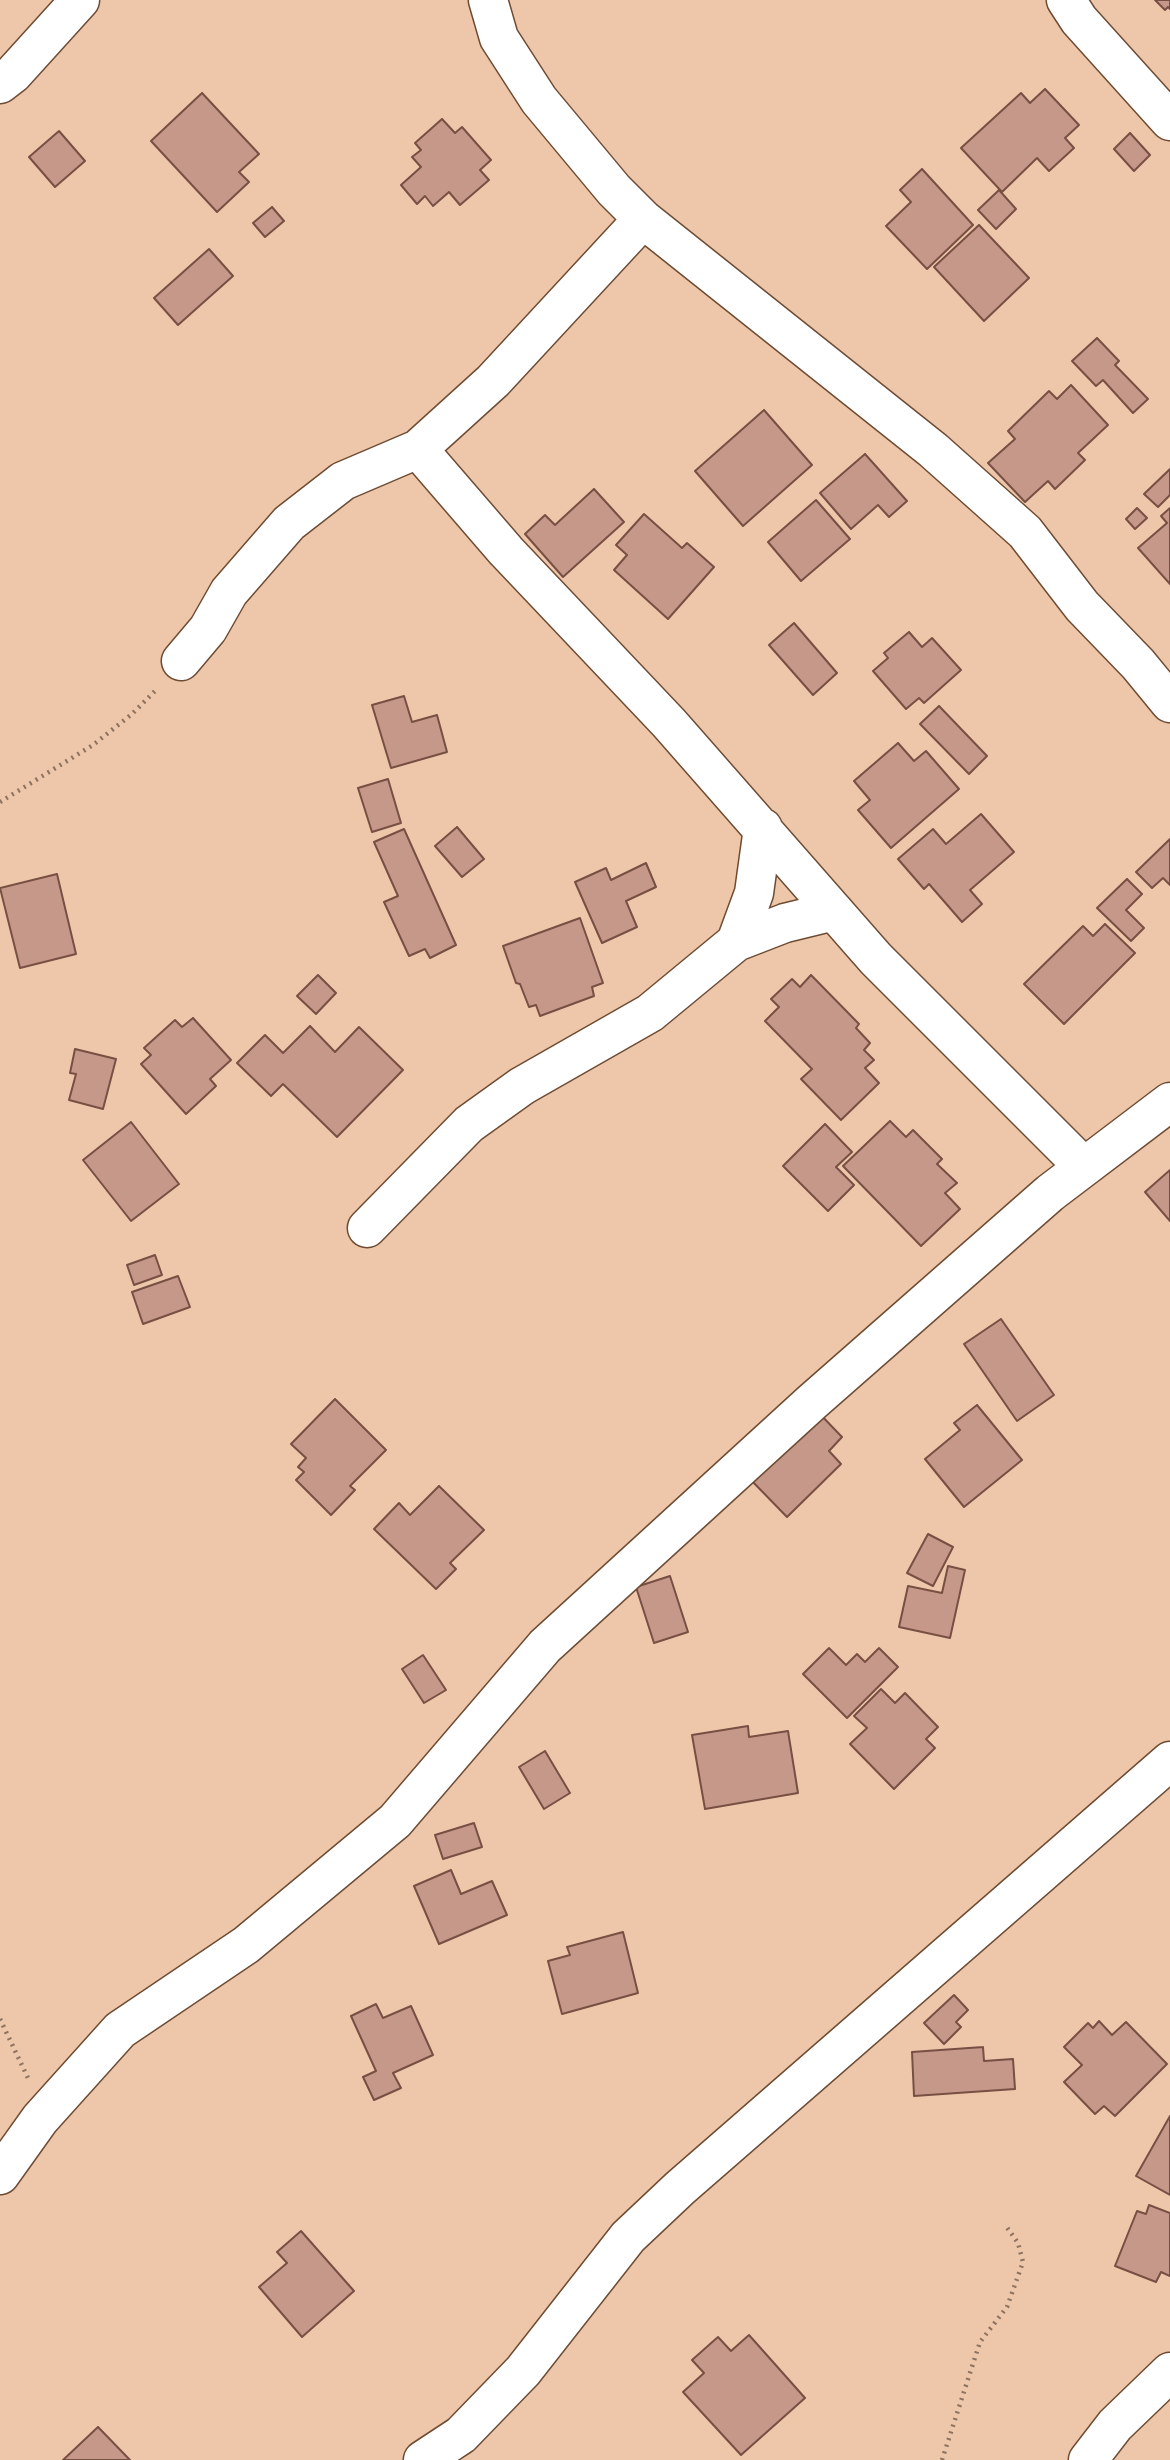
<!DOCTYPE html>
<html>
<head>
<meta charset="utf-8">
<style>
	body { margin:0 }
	canvas { display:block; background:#eec7ab }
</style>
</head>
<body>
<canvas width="1170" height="2460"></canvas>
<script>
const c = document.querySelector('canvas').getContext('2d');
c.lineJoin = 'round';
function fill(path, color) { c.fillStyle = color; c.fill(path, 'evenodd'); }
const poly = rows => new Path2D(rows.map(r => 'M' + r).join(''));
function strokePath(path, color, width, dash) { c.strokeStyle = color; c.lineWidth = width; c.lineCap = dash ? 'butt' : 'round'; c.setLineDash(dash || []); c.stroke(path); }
const building = poly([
	[1155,0,1170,0,1170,9,1168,7,1165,10,1155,0],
	[1045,89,1079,125,1065,138,1074,148,1049,171,1037,158,1002,192,961,148,1021,93,1030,103,1045,89],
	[202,93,259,154,239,172,249,182,217,212,151,141,202,93],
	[442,119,455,133,462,127,491,160,480,170,489,180,460,205,449,192,433,206,425,196,417,204,401,185,421,167,412,157,421,150,415,143,442,119],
	[59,131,85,161,55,187,29,157,59,131],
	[1130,133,1150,155,1134,171,1114,149,1130,133],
	[922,169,973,225,927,269,886,226,911,202,900,190,922,169],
	[999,190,1016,209,996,229,978,210,999,190],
	[272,207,284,221,265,237,253,223,272,207],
	[979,225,1029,278,984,321,934,267,979,225],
	[209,249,233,276,178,325,154,298,209,249],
	[1097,338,1119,361,1115,365,1148,399,1133,413,1103,380,1096,386,1072,361,1097,338],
	[1071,385,1108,425,1078,453,1085,460,1055,489,1048,481,1025,502,988,463,1015,439,1008,431,1049,391,1057,399,1071,385],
	[764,410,812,465,743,526,695,471,764,410],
	[865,454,907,501,889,517,878,505,851,529,820,493,865,454],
	[1170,469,1170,495,1158,507,1144,494,1170,469],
	[594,489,624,522,563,577,525,534,545,515,555,525,594,489],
	[816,500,850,539,801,581,768,542,816,500],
	[1137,508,1147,518,1135,529,1126,519,1137,508],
	[1170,508,1170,584,1138,548,1167,523,1161,516,1170,508],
	[644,514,682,548,687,543,714,567,668,619,614,570,627,555,616,545,644,514],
	[794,623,837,673,813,695,769,645,794,623],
	[909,632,922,647,932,638,961,670,924,703,919,698,906,709,873,671,888,658,884,653,909,632],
	[404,696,412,722,437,715,447,752,391,768,372,705,404,696],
	[939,706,987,756,969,774,920,724,939,706],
	[898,743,914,761,926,751,959,789,891,848,858,810,870,800,854,781,898,743],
	[388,779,401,823,372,832,358,788,388,779],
	[981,814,1014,852,970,890,982,904,962,922,929,884,924,889,898,859,933,829,946,844,981,814],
	[457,827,484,859,462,877,435,846,457,827],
	[404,829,456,945,430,958,425,949,409,956,384,902,398,896,374,842,404,829],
	[1170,839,1170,885,1163,878,1152,888,1136,872,1170,839],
	[646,863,656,887,626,901,637,927,602,943,575,882,606,868,611,880,646,863],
	[57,874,76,954,20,968,0,888,57,874],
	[1127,879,1142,894,1126,910,1144,928,1131,941,1097,908,1127,879],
	[580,918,603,983,592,987,594,996,540,1016,536,1005,529,1007,520,984,516,983,503,946,580,918],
	[1105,924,1135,953,1064,1024,1024,984,1083,926,1093,936,1105,924],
	[318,975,336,993,316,1014,297,996,318,975],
	[811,975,859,1024,856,1028,870,1043,864,1050,874,1060,865,1068,879,1083,841,1120,801,1079,812,1069,765,1021,779,1007,771,999,792,979,800,987,811,975],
	[193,1018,231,1060,210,1079,216,1086,186,1114,141,1064,151,1055,144,1048,175,1020,182,1027,193,1018],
	[310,1026,335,1052,359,1027,403,1070,337,1137,283,1084,271,1096,237,1063,265,1035,283,1053,310,1026],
	[75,1049,116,1059,103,1109,69,1100,76,1074,70,1073,75,1049],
	[890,1121,906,1137,913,1130,942,1159,937,1164,957,1183,945,1193,960,1209,921,1246,843,1166,890,1121],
	[131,1122,179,1184,131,1221,83,1160,131,1122],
	[825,1124,852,1152,836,1167,854,1185,828,1211,783,1166,825,1124],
	[1170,1170,1170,1221,1145,1192,1170,1170],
	[155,1255,162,1275,134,1285,127,1265,155,1255],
	[178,1276,190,1307,143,1324,132,1292,178,1276],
	[1001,1319,1054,1395,1017,1421,964,1344,1001,1319],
	[335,1399,386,1450,350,1486,355,1490,331,1515,296,1480,304,1472,298,1467,306,1458,291,1444,335,1399],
	[977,1405,1022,1460,964,1507,925,1459,960,1430,954,1423,977,1405],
	[817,1411,842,1437,829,1451,841,1464,787,1517,749,1478,817,1411],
	[439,1486,484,1530,450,1563,456,1569,436,1589,374,1529,399,1503,410,1515,439,1486],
	[928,1534,953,1547,933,1586,907,1573,928,1534],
	[948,1566,965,1570,950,1638,899,1627,908,1586,942,1593,948,1566],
	[670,1576,688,1632,654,1643,636,1587,670,1576],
	[829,1648,846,1665,857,1654,865,1662,879,1648,898,1667,847,1718,803,1674,829,1648],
	[423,1655,446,1690,424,1703,402,1669,423,1655],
	[881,1689,895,1703,905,1693,938,1727,926,1739,935,1748,894,1789,850,1744,867,1728,854,1716,881,1689],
	[748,1726,749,1737,788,1731,798,1793,705,1809,692,1735,748,1726],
	[545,1751,570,1793,544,1809,519,1767,545,1751],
	[474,1823,482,1847,443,1859,435,1835,474,1823],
	[451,1870,461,1894,492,1881,507,1915,439,1944,414,1886,451,1870],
	[623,1932,638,1993,562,2014,548,1961,570,1955,567,1947,623,1932],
	[954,1995,968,2010,956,2022,961,2027,944,2044,924,2023,954,1995],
	[376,2004,383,2018,411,2006,433,2055,393,2073,401,2088,374,2100,363,2077,376,2071,351,2016,376,2004],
	[1099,2021,1112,2035,1126,2022,1167,2064,1115,2116,1104,2106,1095,2114,1064,2082,1082,2065,1064,2047,1088,2023,1093,2028,1099,2021],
	[983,2047,984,2061,1013,2059,1015,2089,914,2096,912,2052,983,2047],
	[1170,2116,1170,2195,1136,2176,1170,2116],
	[1149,2205,1170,2213,1170,2276,1161,2272,1156,2282,1115,2266,1137,2211,1146,2214,1149,2205],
	[301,2231,354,2291,302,2337,259,2287,287,2263,277,2252,301,2231],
	[749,2335,805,2398,741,2455,683,2392,704,2373,692,2360,718,2337,731,2351,749,2335],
	[98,2427,130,2460,63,2460,98,2427]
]);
fill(building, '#c6988a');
strokePath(building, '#784f43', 2);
const minor = poly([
	[488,0,499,38,539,100,614,190,643,219,933,450,1025,532,1082,606,1138,664,1170,703],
	[1066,0,1079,20,1170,121],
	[0,84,13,74,80,0],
	[418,449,506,551,669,723,876,959,1083,1166],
	[181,661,208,629,229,592,289,523,343,481,418,449,493,381,643,219],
	[736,942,785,923,834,911],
	[367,1228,469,1124,522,1086,650,1013,736,942,754,893,763,828],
	[0,2175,40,2119,120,2030,246,1945,395,1821,545,1646,812,1402,1050,1193,1170,1102],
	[423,2460,461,2435,523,2371,628,2237,680,2188,1170,1761],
	[1088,2460,1115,2425,1170,2372]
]);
strokePath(minor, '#6e4c33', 41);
strokePath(poly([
	[0,802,93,745,132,714,158,688],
	[0,2019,28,2078],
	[942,2460,980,2342,1007,2307,1023,2262,1018,2243,1006,2226]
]), '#8d7260', 4.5, [2, 5]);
strokePath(minor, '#fff', 38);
</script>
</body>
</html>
